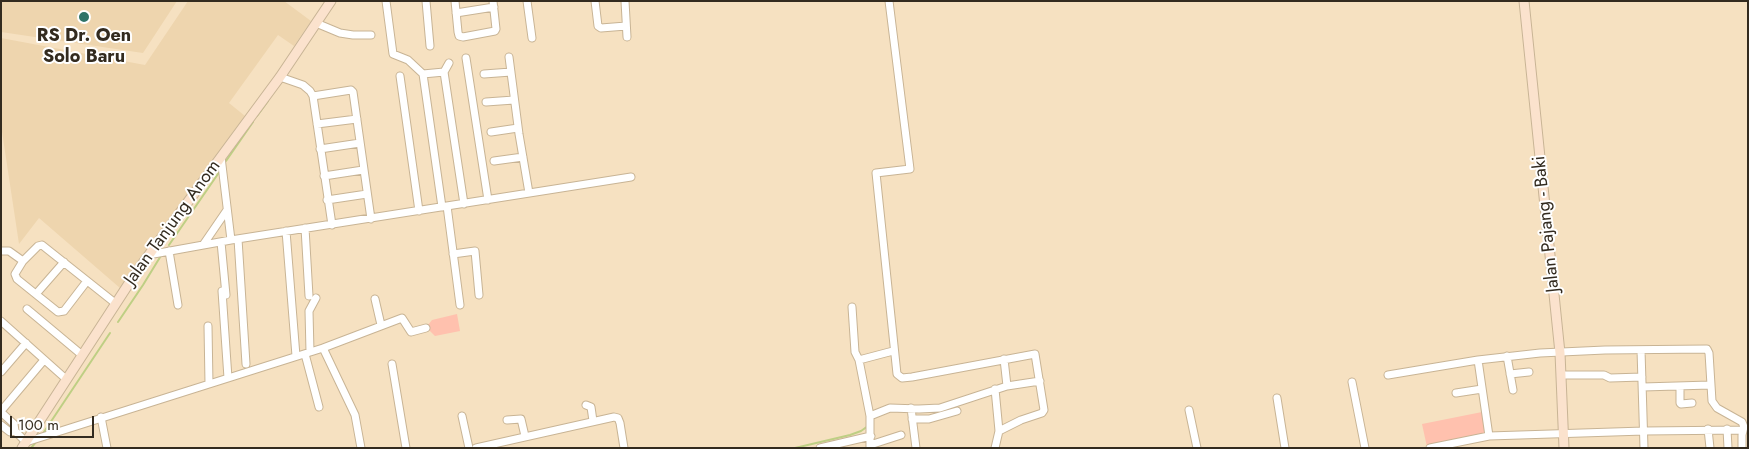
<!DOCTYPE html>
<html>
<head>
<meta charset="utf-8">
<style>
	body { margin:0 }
	#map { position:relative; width:1749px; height:449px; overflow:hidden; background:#f6e1c1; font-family:Jost,sans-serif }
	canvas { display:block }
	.frame { position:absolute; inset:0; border:2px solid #332b1f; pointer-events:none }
	.scale { position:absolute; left:10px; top:416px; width:84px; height:22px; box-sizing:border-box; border:2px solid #332b1f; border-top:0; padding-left:6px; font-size:15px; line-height:18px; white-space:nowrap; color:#332b1f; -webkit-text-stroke:4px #fff; paint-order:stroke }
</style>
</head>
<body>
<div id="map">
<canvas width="1749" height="449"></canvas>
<div class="frame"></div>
<div class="scale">100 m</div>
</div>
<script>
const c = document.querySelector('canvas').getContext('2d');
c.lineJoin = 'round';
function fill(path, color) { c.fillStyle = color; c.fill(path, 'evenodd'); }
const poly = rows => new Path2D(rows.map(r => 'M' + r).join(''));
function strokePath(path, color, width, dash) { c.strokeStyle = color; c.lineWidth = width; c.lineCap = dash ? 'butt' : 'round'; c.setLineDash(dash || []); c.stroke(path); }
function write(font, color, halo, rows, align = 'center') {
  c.font = font + ' Jost,sans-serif'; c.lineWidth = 4; c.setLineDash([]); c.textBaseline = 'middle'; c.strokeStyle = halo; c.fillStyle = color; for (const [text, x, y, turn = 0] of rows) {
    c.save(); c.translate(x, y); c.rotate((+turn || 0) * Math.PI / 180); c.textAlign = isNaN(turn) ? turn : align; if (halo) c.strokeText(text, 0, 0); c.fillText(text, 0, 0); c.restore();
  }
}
fill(poly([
	[1,1,177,1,143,53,1,32],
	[188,1,284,1,311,21,294,46,278,35,229,103,245,116,120,288,39,218,19,244,1,125,1,38,145,65]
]), '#eed5ae');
fill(poly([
	[457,314,460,331,435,336,429,330,428,325,432,320],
	[1482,412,1486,434,1427,447,1422,424]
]), '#ffc1ae');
strokePath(poly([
	[257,116,268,101],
	[226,161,253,122],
	[169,245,220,171],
	[118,322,143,285,162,254],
	[42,435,110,333],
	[31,448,36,442],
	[795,448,850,435,861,431,868,426]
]), '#becf84', 2);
const minor = poly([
	[386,1,393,54,408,60,423,74,442,207],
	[426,1,430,46],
	[455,1,458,32,459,36,463,37,495,31,496,29,493,1],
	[527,1,532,38],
	[595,1,598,26,601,28,626,26],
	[625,1,627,37],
	[889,1,910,169,876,173,897,374,902,378,912,377,1035,354,1044,410,1042,413,1021,420,999,431],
	[456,13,494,7],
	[316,23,340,33,353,35,371,35],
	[509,57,519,134,529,193],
	[466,58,488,200],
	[444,72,464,204],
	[423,74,444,72,449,63],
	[484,74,511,72],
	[400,76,419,211],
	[280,77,303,85,310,91,313,96,332,225],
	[313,96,351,90,353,92,371,219],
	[486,102,514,100],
	[317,124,357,119],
	[491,132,518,128],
	[320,149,360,143],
	[221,157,231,240],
	[494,161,523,157],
	[324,176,363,170],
	[327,200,367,194],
	[447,206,460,305],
	[305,228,309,296],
	[286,231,296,356],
	[238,239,246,364],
	[221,242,226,295],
	[203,245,227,210],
	[1,251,9,251,23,261],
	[169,251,178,305],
	[453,254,475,251,479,295],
	[148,255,231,240,631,177],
	[87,281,64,311,58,312,17,279,15,274,23,261,38,246,42,245,115,303],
	[222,291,228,378],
	[36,294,64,262],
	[375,299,381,325],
	[852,307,855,352,859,360],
	[27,309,82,355],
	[1,321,66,379],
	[208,326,209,384],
	[323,348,402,318,411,332,426,328],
	[1641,350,1644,448],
	[310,352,309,311,316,298],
	[305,354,319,407],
	[1507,356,1513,390],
	[1004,359,1007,386],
	[1478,360,1489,436],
	[392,364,406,448],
	[1,372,26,343],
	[1510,374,1529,372],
	[1388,375,1478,360,1540,353,1605,350,1707,349,1709,353,1712,401,1717,408,1742,422,1744,427,1742,435,1742,448],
	[1561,375,1604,375,1610,378,1642,377],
	[1352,382,1365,448],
	[1643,387,1710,385],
	[1680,387,1680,403,1681,404,1692,403],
	[995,389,999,431,995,448],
	[1456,393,1482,389],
	[1277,398,1285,448],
	[586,405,591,407,593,421],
	[911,408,916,448],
	[1189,410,1197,448],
	[1,411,44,360],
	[1,412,14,424,15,431,10,432,1,425],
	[462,416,469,448],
	[870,416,890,408,919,409,940,408,1007,386,1040,381],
	[101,417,107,448],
	[912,419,929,419,957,411],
	[507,420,521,419,525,436],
	[1708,429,1710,448],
	[1727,429,1728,448],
	[15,431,26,442,323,348,355,415,361,448],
	[870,445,901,435],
	[476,448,614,417,618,418,620,423,624,448],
	[820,448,871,436],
	[870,448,870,416,859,360,893,351],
	[1430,448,1489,436,1644,431,1743,430]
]);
const secondary = poly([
	[1524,1,1560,353,1564,448],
	[22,448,137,271,280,77,331,1]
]);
strokePath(minor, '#c8b495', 9);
strokePath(secondary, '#c8b495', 11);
strokePath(minor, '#fff', 7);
strokePath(secondary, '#fbe2cd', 9);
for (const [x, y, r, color] of [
	[84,17,6,"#2e7367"]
]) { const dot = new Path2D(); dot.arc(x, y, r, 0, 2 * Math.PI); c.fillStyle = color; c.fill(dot); strokePath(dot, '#fff', 2); }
write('bold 18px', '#332b1f', '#fff', [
	["RS Dr. Oen",84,37],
	["Solo Baru",84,58]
]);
write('18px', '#332b1f', '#fff', [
	["Jalan Tanjung Anom",173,223,-54],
	["Jalan Pajang - Baki",1547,224,-96]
]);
</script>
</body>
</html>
